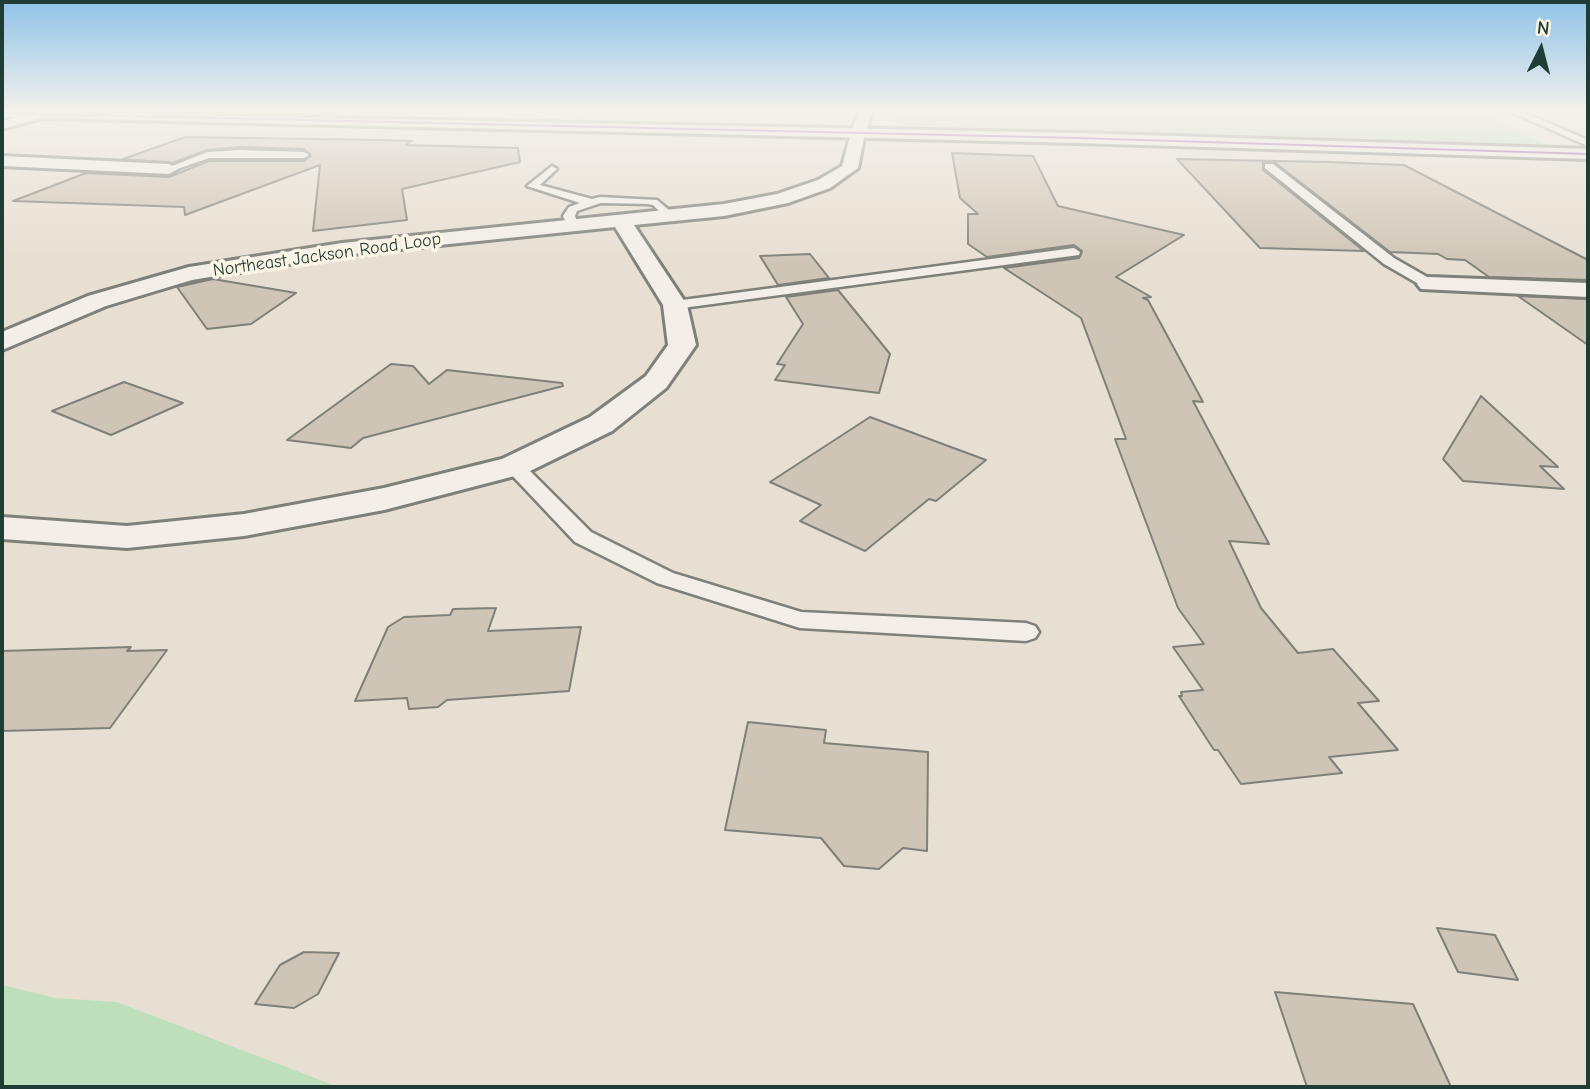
<!DOCTYPE html>
<html>
<head>
<meta charset="utf-8">
<style>
	body { margin:0 }
	#map { position:relative; width:1590px; height:1089px; overflow:hidden; background:#e7dfd2; font-family:"Comic Neue",sans-serif }
	canvas { display:block }
	.frame { position:absolute; inset:0; border:4px solid #1f3d34; pointer-events:none }
	.north { position:absolute; left:1506px; top:14px; width:70px; height:70px; -webkit-text-stroke:5px #fcf5e5; paint-order:stroke; rotate:6deg; font-size:19px; font-weight:700; line-height:28px; text-align:center; color:#1f3d34 }
	.north::after { content:''; display:block; margin:auto; width:24px; height:32px; background:#1f3d34; clip-path:polygon(50% 0,100% 100%,50% 72%,0 100%) }
</style>
</head>
<body>
<div id="map">
<canvas width="1590" height="1089"></canvas>
<div class="frame"></div>
<div class="north">N</div>
</div>
<script>
const c = document.querySelector('canvas').getContext('2d');
c.lineJoin = 'round';
function fill(path, color) { c.fillStyle = color; c.fill(path, 'evenodd'); }
const poly = rows => new Path2D(rows.map(r => 'M' + r).join(''));
function strokePath(path, color, width, dash) { c.strokeStyle = color; c.lineWidth = width; c.lineCap = dash ? 'butt' : 'round'; c.setLineDash(dash || []); c.stroke(path); }
function write(font, color, halo, rows, align = 'center') {
  c.font = font + ' "Comic Neue",sans-serif'; c.lineWidth = 7; c.setLineDash([]); c.textBaseline = 'middle'; c.strokeStyle = halo; c.fillStyle = color; for (const [text, x, y, turn = 0] of rows) {
    c.save(); c.translate(x, y); c.rotate((+turn || 0) * Math.PI / 180); c.textAlign = isNaN(turn) ? turn : align; if (halo) c.strokeText(text, 0, 0); c.fillText(text, 0, 0); c.restore();
  }
}
fill(poly([
	[889,111,1474,111,1547,145,917,126,896,122,887,116],
	[2,985,55,998,117,1002,338,1087,2,1087]
]), '#bedfbb');
const building = poly([
	[185,137,381,140,412,141,406,145,518,148,520,162,402,189,407,220,313,231,320,165,185,215,184,207,13,201,86,173,169,177,209,161,304,161,311,156,304,149,240,147,207,150,172,163,123,159,185,137],
	[952,153,1033,156,1058,206,1184,235,1116,277,1151,297,1143,298,1148,300,1203,402,1193,401,1269,544,1229,541,1261,608,1298,653,1333,649,1379,701,1358,703,1398,750,1329,757,1342,773,1241,784,1218,750,1214,750,1179,696,1182,696,1181,692,1203,690,1173,647,1204,644,1178,608,1115,439,1126,439,1081,318,1004,268,1079,258,1082,251,1074,245,987,257,968,244,968,214,978,214,960,198,952,153],
	[1177,159,1329,162,1404,165,1588,260,1588,280,1489,277,1465,260,1447,259,1438,254,1390,252,1273,161,1263,162,1263,170,1364,251,1260,248,1177,159],
	[810,254,829,278,778,285,760,256,810,254],
	[213,279,296,293,251,324,207,329,177,287,213,279],
	[838,290,890,354,879,393,775,380,785,365,777,364,803,324,786,297,838,290],
	[1518,296,1588,299,1588,345,1518,296],
	[391,364,413,366,429,384,447,370,562,383,563,386,363,438,351,448,287,440,391,364],
	[124,382,183,403,111,435,52,411,124,382],
	[1481,396,1558,467,1540,466,1564,489,1463,481,1443,459,1481,396],
	[870,417,986,460,936,501,929,499,865,551,800,521,821,505,770,482,870,417],
	[496,608,488,631,581,627,569,691,447,700,438,707,409,709,407,698,355,701,388,627,404,617,450,615,453,609,496,608],
	[131,647,127,651,167,650,110,728,2,731,2,651,131,647],
	[748,722,826,730,824,743,928,752,927,851,903,848,879,869,844,866,821,838,725,830,748,722],
	[1437,928,1495,935,1518,980,1458,972,1437,928],
	[304,952,339,953,318,994,294,1008,255,1004,280,965,304,952],
	[1275,992,1413,1004,1451,1087,1307,1087,1275,992]
]);
fill(building, '#cfc5b6');
strokePath(building, '#7e8079', 2);
const service = poly([
	[1509,111,1520,111,1588,140,1588,146,1509,111],
	[240,150,304,152,309,155,304,158,209,158,169,172,164,169,208,152,240,150],
	[1265,164,1273,164,1394,258,1434,281,1434,287,1424,287,1384,264,1265,168,1265,164],
	[552,166,557,169,540,185,592,199,600,197,657,200,676,216,666,218,653,205,648,204,601,203,577,211,575,216,579,226,569,229,563,216,569,207,580,203,527,186,552,166],
	[1074,248,1080,252,1079,255,675,309,668,305,675,301,1074,248],
	[514,460,521,462,591,532,673,573,801,612,1026,623,1035,626,1039,632,1035,638,1026,641,800,628,657,583,575,542,507,470,504,466,507,462,514,460]
]);
const minor = poly([
	[36,111,46,111,48,114,46,117,2,129,2,121,36,111],
	[858,129,865,133,858,168,830,188,788,203,724,216,634,225,687,305,696,345,666,388,612,431,526,473,384,510,244,536,127,548,2,539,2,517,127,526,244,514,384,488,502,459,590,417,646,376,668,345,663,305,615,227,342,255,192,280,106,306,2,350,2,332,88,296,189,267,342,243,724,204,777,194,818,180,842,166,851,133,858,129],
	[2,156,169,164,178,169,169,174,2,166,2,156],
	[1429,277,1588,283,1588,297,1421,289,1417,284,1421,279,1429,277]
]);
const secondary = poly([
	[859,111,873,111,865,133,858,137,851,133,859,111]
]);
const primary = poly([
	[2,111,1078,133,1588,149,1588,159,1078,143,2,117,2,111]
]);
strokePath(service, '#7e8079', 5);
strokePath(minor, '#7e8079', 6);
strokePath(secondary, '#7e8079', 6);
strokePath(primary, '#7e8079', 6);
fill(service, '#f3efe8');
fill(minor, '#f3efe8');
fill(secondary, '#f3efe8');
fill(primary, '#f3efe8');
fill(poly([
	[2,112,1078,137,1588,153,1588,155,1078,139,2,114,2,112]
]), '#8e44ad');
const sky = c.createLinearGradient(0, 0, 0, 264);
sky.addColorStop(0, '#8fc2e8');
sky.addColorStop(0.42, '#f4f1eb');
sky.addColorStop(1, '#f4f1eb00');
c.fillStyle = sky;
c.fillRect(0, 0, 1590, 264);
write('18px', '#1f3d34', '#fcf5e5', [
	["Northeast Jackson Road Loop",327,255,-8]
]);
</script>
</body>
</html>
